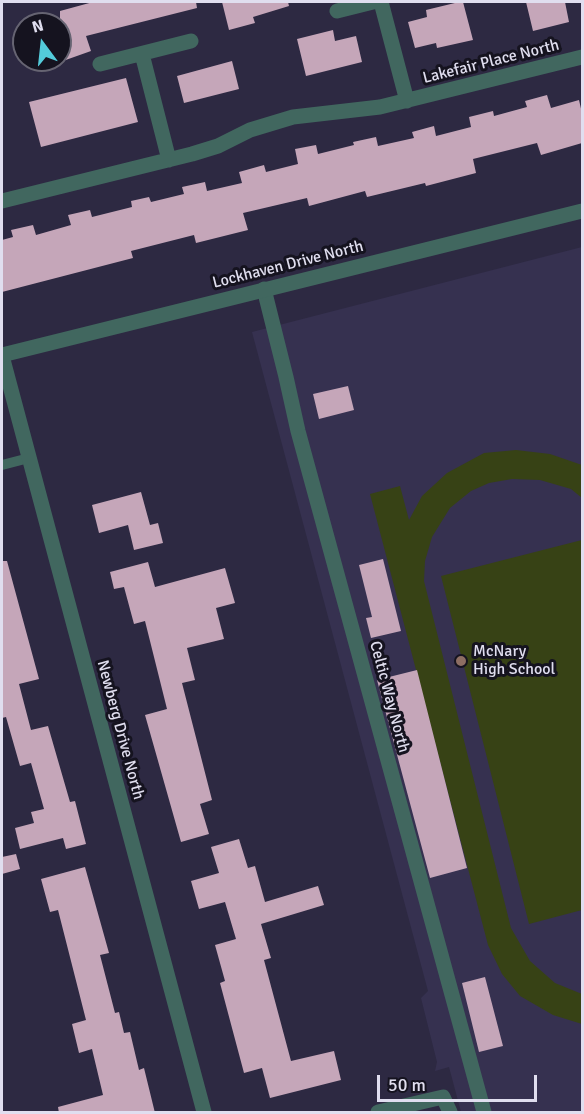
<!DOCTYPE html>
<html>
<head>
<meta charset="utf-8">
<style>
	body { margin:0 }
	#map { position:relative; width:584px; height:1114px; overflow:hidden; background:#2d2942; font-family:Signika,sans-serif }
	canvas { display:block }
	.frame { position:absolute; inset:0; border:3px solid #e0deef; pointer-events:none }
	.north { position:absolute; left:12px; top:12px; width:60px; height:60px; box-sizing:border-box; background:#15131f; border:2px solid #666472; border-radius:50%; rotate:345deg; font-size:16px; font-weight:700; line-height:24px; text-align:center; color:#e0deef }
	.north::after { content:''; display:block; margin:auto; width:21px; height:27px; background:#53cbda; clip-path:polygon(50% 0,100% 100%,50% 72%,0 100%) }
	.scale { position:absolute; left:377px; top:1075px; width:160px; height:27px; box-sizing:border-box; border:3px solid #e0deef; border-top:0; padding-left:8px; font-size:18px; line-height:21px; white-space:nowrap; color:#e0deef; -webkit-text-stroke:4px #15131f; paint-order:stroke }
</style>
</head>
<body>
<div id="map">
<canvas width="584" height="1114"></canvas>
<div class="frame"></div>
<div class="north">N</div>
<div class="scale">50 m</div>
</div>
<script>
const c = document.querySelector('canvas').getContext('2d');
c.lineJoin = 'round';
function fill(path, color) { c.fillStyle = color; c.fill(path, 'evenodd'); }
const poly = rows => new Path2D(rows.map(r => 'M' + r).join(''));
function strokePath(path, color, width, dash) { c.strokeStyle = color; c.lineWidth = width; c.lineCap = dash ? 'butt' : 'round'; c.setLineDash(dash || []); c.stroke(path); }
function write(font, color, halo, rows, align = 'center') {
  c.font = font + ' Signika,sans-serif'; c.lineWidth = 6; c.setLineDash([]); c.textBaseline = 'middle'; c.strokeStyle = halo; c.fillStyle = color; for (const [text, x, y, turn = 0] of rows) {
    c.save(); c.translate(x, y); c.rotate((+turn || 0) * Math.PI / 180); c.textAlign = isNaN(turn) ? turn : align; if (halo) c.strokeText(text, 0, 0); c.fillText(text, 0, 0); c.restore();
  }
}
fill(poly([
	[582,247,582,1112,461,1112,449,1067,435,1071,437,1062,421,998,428,991,252,332]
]), '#363150');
fill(poly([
	[516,450,550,454,582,465,582,498,571,489,540,480,512,479,489,483,471,491,450,508,432,537,425,561,424,581,511,928,530,961,555,983,582,994,582,1024,553,1015,520,996,502,974,488,945,370,494,400,486,409,520,422,496,447,473,484,453],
	[582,540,582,910,529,924,441,576]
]), '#374215');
fill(poly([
	[93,2,196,2,197,8,86,36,91,51,60,62,60,11],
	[222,2,288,2,289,6,253,17,255,23,229,30],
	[459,2,463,2,473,40,437,48,436,43,415,48,408,22,427,17,426,10],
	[526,2,565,2,569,22,533,31],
	[333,30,335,41,356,36,362,62,306,76,297,39],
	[232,61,239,89,184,103,177,76],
	[126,78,138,122,41,147,29,102],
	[547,95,551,108,579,100,582,113,582,143,541,155,537,143,473,159,476,173,426,186,425,183,367,197,365,191,309,206,307,198,243,213,248,230,196,243,194,235,131,251,133,258,2,292,2,240,13,237,11,230,33,225,36,235,71,225,68,215,90,210,92,217,132,207,131,201,149,197,151,202,184,194,182,187,205,182,207,191,242,183,239,172,264,165,266,172,298,164,295,149,316,145,318,154,354,145,353,142,376,137,378,146,414,138,412,132,434,126,436,136,471,127,469,117,493,111,494,116,527,107,525,101],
	[348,386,354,410,319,419,313,394],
	[141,492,150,525,158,523,163,543,134,550,128,525,99,533,92,505],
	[383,559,401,631,371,638,366,618,372,617,359,565],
	[2,561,7,561,39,679,19,684,31,730,48,726,70,802,75,801,86,844,66,849,63,838,20,849,15,828,34,823,31,812,44,809,31,763,20,766,6,717,2,718],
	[148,562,155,587,225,568,235,603,216,608,224,639,187,648,195,680,182,683,212,800,200,804,209,834,181,842,145,715,167,709,145,621,134,624,124,587,114,589,110,572],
	[417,670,467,868,430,878,377,680],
	[239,839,248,868,255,866,265,902,318,886,324,905,261,924,271,958,264,960,291,1061,334,1051,341,1080,270,1098,262,1068,244,1073,220,983,225,981,215,945,236,939,225,902,199,909,191,881,219,873,211,847],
	[16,854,20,869,2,874,2,857],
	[85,867,109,953,100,955,115,1013,119,1012,124,1033,130,1032,139,1070,144,1068,155,1113,59,1113,58,1107,103,1095,92,1049,79,1053,72,1024,86,1020,58,910,50,912,41,879],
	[485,977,503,1046,479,1052,462,983]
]), '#c5a6b9');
strokePath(poly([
	[2,465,29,458]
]), '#41675f', 10);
strokePath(poly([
	[381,2,407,101],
	[337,11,373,2],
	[142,54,169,160],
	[100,64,191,41],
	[2,201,192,154,218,146,250,130,293,117,380,107,582,57],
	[264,289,286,377,298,431,484,1112],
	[2,356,204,1112],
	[378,1112,443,1097,450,1112]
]), '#41675f', 15);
strokePath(poly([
	[2,355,582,211]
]), '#41675f', 15);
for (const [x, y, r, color] of [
	[461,661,6,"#8d6e63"]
]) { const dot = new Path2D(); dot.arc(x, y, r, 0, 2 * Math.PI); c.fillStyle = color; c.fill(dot); strokePath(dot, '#15131f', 2); }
write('16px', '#e0deef', '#15131f', [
	["Lakefair Place North",491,62,-14],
	["Lockhaven Drive North",288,265,-14],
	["Celtic Way North",389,697,75],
	["Newberg Drive North",120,730,75]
]);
write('16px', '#e0deef', '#15131f', [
	["McNary",473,652],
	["High School",473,670]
], 'left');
</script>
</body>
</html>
